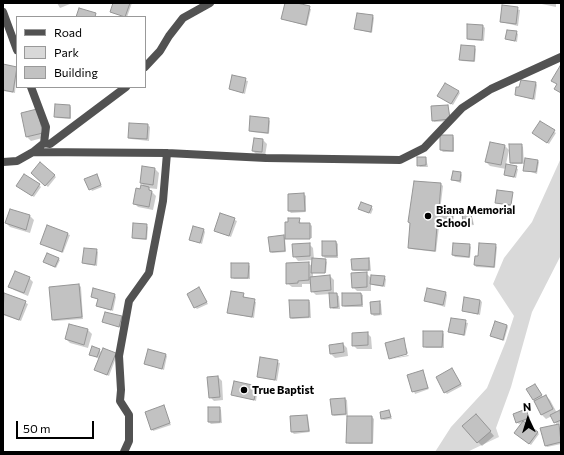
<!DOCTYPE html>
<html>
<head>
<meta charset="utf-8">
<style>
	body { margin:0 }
	#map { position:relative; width:564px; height:455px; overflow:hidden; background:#fff; font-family:Commissioner,sans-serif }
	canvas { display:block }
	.frame { position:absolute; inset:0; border:4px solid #000; pointer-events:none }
	.legend { position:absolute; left:16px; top:16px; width:130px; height:72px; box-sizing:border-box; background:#fff; border:1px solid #999; margin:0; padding:5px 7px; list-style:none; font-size:12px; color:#000 }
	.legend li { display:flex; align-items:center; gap:8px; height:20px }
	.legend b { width:20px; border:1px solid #999 }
	.north { position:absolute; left:508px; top:399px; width:40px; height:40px; -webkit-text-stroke:3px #fff; paint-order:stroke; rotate:356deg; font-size:11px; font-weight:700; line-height:16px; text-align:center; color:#000 }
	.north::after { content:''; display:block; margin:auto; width:14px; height:18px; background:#000; clip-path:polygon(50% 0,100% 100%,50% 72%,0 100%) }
	.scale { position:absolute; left:16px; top:421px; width:78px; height:18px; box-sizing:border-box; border:2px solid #000; border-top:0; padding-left:5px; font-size:12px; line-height:14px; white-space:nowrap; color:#000; -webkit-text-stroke:3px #fff; paint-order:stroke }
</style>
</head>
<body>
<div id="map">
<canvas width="564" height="455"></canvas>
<div class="frame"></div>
<ul class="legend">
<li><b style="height:5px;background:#525252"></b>Road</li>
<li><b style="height:11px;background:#d9d9d9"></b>Park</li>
<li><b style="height:11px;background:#c2c2c2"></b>Building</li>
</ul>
<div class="north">N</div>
<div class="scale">50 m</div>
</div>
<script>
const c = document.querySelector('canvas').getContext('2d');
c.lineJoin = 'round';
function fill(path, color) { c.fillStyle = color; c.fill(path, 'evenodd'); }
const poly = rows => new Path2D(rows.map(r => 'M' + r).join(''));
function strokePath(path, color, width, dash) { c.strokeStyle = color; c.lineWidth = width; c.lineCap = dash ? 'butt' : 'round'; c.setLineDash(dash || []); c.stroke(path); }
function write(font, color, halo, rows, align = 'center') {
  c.font = font + ' Commissioner,sans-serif'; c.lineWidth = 4; c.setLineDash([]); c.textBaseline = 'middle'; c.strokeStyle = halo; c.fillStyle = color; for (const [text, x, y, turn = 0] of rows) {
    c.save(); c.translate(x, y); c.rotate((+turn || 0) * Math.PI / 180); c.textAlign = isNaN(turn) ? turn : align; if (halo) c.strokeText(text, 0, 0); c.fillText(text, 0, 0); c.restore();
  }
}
fill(poly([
	[561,158,561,255,532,312,511,387,496,428,499,437,467,452,435,452,451,427,487,388,506,341,514,316,493,284,504,258,532,222]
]), '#d9d9d9');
fill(poly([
	[57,3,70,3,70,4,60,8],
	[114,3,132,3,127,17,111,12],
	[286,3,293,3,311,9,307,26,282,19],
	[537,3,556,3,556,7],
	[503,6,520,10,518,26,501,22],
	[373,16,374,18,372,33,355,29],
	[483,26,485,28,484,41,469,40,468,38],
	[516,32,518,34,517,42,506,39],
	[474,47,476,49,475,62,462,61,460,59],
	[3,65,17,68,15,93,3,91],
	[233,77,248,81,245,94,230,89],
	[536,83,537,85,535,100,516,95,520,89],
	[458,91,460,93,453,105,438,96],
	[70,106,71,107,71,119,57,118,55,116],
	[448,106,451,121,434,122,433,120],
	[37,110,46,137,31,141,27,137],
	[268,119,270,121,269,134,252,132,250,131],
	[540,122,556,133,549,144,535,135],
	[130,124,148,125,150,127,149,141,131,139,129,138],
	[453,136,454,138,454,152,443,152,441,150],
	[263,140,267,144,265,156,257,155,253,151],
	[490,143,505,146,509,150,506,164,518,169,516,178,507,176,505,174,506,169,490,166,486,162],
	[521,145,523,147,524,164,512,164,511,163],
	[426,158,428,167,420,167,418,165],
	[538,161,539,162,537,174,525,170],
	[41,163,56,177,48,187,32,173],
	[142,167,155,169,159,173,157,189,148,188,156,196,153,210,138,207,134,203,145,187,141,183],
	[461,173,462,175,461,183,452,180],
	[96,175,102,187,92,191,86,179],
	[415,182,441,184,443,186,440,211,454,213,453,229,439,227,436,252,411,249,409,248,411,224,409,222],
	[39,185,41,187,34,197,19,188],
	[512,193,510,206,496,203],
	[304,194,306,196,306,212,291,213,289,211,289,195],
	[371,207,373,209,371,214,360,209],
	[10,210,30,216,34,220,30,233,10,227,6,223],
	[471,212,474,225,465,226,464,224],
	[221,214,237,221,231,237,215,231],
	[299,219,301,224,310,224,312,226,312,238,286,238],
	[146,225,148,227,147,240,135,239,133,238],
	[47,226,70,235,63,253,41,244],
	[204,230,205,232,202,244,190,240],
	[283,236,285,238,286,252,272,253,271,252],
	[323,242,336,242,338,244,338,258,325,258,323,256],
	[309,244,313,248,314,259,325,260,327,262,326,273,313,272,313,274,326,275,313,274,313,277,330,276,334,280,334,294,339,296,340,309,333,309,331,307,330,294,316,295,312,291,312,284,302,284,302,287,292,287,287,283,308,263,313,267,313,260,298,261,294,256],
	[469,245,471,247,470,258,455,257,453,255],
	[495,245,497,247,495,268,476,267,475,265,479,257],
	[96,250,98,252,97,266,85,264,83,263],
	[58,259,60,260,56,268,44,262],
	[369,259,370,261,371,271,354,271,353,270],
	[248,264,250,266,250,279,234,279,232,277],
	[366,273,372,279,384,277,386,279,385,287,373,285,371,283,371,291,357,291,353,287],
	[29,278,33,282,28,296,14,290,10,286],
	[79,285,81,287,83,319,54,321,53,319],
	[199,289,208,304,197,309,195,307],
	[446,293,447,295,445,307,425,301],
	[5,294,28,304,21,321,3,315,3,299],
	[243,294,245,298,256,302,254,318,229,313],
	[343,294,361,294,363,295,363,307,345,307,343,306],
	[115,295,116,297,113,311,99,307,97,305,99,300,92,297],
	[480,300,482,302,480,315,463,311],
	[308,301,310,302,311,318,292,319,290,317],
	[379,302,381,304,382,315,374,316,372,314],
	[121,317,123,319,121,328,103,322],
	[451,319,468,323,465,336,449,332],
	[507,325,508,327,504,341,491,336],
	[88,330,92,334,88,348,70,343,66,339],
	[442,332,444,334,444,348,426,348,424,346],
	[367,333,371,337,372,349,357,349,353,345],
	[403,339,408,353,390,357],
	[343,344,347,348,348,356,335,358,331,354],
	[99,350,102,353,117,355,109,376,95,370,99,359,90,354],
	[166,355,167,356,164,370,145,364],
	[408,355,409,356,391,359],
	[261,358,280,363,277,381,258,377],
	[452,369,462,386,447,394,445,392],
	[422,371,429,389,415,394,408,376],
	[218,377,222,381,223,400,214,401,210,397],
	[257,387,258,389,256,401,232,394],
	[537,387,543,397,546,396,550,400,557,413,561,413,561,422,557,424,561,431,561,444,547,447,546,446,557,425,552,416,546,419,542,415,533,400],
	[345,399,347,400,348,417,372,417,374,419,373,444,349,444,347,442,348,415,334,416,333,415],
	[163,406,171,425,153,431,152,429],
	[219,408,221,410,222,423,211,424,209,422],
	[525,410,530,419,519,424,517,422],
	[389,411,392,419,384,420,382,419],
	[307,416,308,417,310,432,294,434,292,432,291,417],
	[480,419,494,436,482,446,478,442],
	[537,432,539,434,531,445,517,435]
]), '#0003');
const building = poly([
	[113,3,130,3,125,17,110,12,113,3],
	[285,3,297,3,310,6,306,25,281,19,285,3],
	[502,5,518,7,516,24,500,22,502,5],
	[79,8,96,13,95,17,76,17,79,8],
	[357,13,373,15,371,32,354,29,357,13],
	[467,24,483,25,482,40,467,39,467,24],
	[507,30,517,31,515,41,505,39,507,30],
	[461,45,475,46,474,61,459,60,461,45],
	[3,64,17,67,13,92,3,90,3,64],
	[560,66,561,66,561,93,554,89,557,84,551,81,560,66],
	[232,75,246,78,243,93,229,89,232,75],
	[521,80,536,82,533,99,515,95,516,87,519,87,521,80],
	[445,83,459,91,451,104,437,96,445,83],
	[55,104,70,105,70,118,54,117,55,104],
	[448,105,450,119,432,121,431,106,448,105],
	[37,109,43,133,26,137,21,113,37,109],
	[250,116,269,118,268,133,249,131,250,116],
	[540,121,555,130,547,143,532,133,540,121],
	[129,123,148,124,147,139,128,138,129,123],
	[440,135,453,135,453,151,440,150,440,135],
	[254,138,263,139,262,152,252,151,254,138],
	[490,142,505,145,501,165,485,162,490,142],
	[509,144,522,144,522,163,510,163,509,144],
	[417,157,426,157,426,165,417,166,417,157],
	[525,158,538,160,536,172,523,171,525,158],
	[40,162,55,175,45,186,31,173,40,162],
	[506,164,517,166,514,177,504,175,506,164],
	[142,166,155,168,153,185,140,183,142,166],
	[453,171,461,172,460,181,451,180,453,171],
	[24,174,40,184,32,196,16,186,24,174],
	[97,174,101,185,89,190,84,179,97,174],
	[414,181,441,183,439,209,453,211,451,227,437,226,435,251,408,248,410,223,408,222,414,181],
	[141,185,149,187,149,190,152,191,149,207,133,204,136,188,140,189,141,185],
	[497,190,513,192,511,205,495,203,497,190],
	[304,193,305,211,288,211,288,194,304,193],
	[361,202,372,206,369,213,358,209,361,202],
	[10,209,30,215,26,230,5,223,10,209],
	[471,211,472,224,463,225,462,212,471,211],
	[220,213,235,218,229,236,214,231,220,213],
	[288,218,300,218,299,223,310,223,310,239,285,239,285,222,288,222,288,218],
	[133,223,147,224,146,239,132,238,133,223],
	[47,225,68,233,62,252,40,244,47,225],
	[193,226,204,229,200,243,189,240,193,226],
	[284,235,285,251,270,252,268,237,284,235],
	[322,241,336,241,337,256,322,256,322,241],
	[310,243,310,256,293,257,292,244,310,243],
	[453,243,470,244,469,257,452,255,453,243],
	[479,243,496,244,494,267,474,265,475,256,478,256,479,243],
	[84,248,97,249,95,265,82,263,84,248],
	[47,253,59,258,55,267,43,262,47,253],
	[312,258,326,259,325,273,311,273,312,258],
	[369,258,369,270,352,270,351,259,369,258],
	[309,262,309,280,298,281,298,283,286,284,286,263,309,262],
	[231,263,249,263,248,278,231,278,231,263],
	[15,271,30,277,24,293,8,287,15,271],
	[367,272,367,287,352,288,351,273,367,272],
	[330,275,331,290,311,292,310,277,330,275],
	[371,275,385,276,383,286,370,284,371,275],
	[79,284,82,317,52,320,49,287,79,284],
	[199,287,207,302,194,308,187,294,199,287],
	[93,288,115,294,111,310,96,306,98,299,91,297,93,288],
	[427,288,446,292,443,305,424,301,427,288],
	[231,291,244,293,243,297,255,299,252,317,227,313,231,291],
	[4,293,26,301,19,320,3,314,4,293],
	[329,293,337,293,338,307,330,308,329,293],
	[342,293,361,293,362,305,342,306,342,293],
	[464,297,480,300,478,314,462,311,464,297],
	[289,300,309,300,309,317,290,318,289,300],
	[380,301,380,314,371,314,370,302,380,301],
	[105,312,122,316,119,327,102,322,105,312],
	[451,318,466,320,464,335,448,332,451,318],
	[495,321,507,325,503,340,490,336,495,321],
	[69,324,88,329,84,345,65,339,69,324],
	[423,331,443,331,442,347,423,347,423,331],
	[368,332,368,345,352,346,352,333,368,332],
	[404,338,407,354,389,359,385,343,404,338],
	[343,343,344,352,330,354,329,345,343,343],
	[92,346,100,349,97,357,89,355,92,346],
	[103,348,116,353,107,375,94,370,103,348],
	[148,349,166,354,162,369,144,364,148,349],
	[260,357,278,360,275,380,257,377,260,357],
	[452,368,461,384,444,393,436,377,452,368],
	[423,370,428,388,412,392,407,375,423,370],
	[218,376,220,397,209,398,207,377,218,376],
	[234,381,257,386,254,400,231,395,234,381],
	[535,384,542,395,533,400,526,389,535,384],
	[546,395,553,409,541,415,534,401,546,395],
	[345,398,346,414,332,415,330,399,345,398],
	[164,405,170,423,151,430,145,412,164,405],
	[208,407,220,407,220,422,208,422,208,407],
	[526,409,529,418,516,423,513,414,526,409],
	[389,410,391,417,381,419,380,412,389,410],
	[560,410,561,420,554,423,550,415,560,410],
	[476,414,491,431,477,443,462,426,476,414],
	[307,415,309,431,291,432,290,416,307,415],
	[347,416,372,416,372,443,346,443,347,416],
	[523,421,538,432,529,444,514,433,523,421],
	[559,424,561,442,545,446,540,428,559,424]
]);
fill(building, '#c2c2c2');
strokePath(building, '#969696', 1);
strokePath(poly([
	[3,12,17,50],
	[145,67,160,51,169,36,183,18,210,3],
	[31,87,46,127,44,143],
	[33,152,44,143,50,144,126,87],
	[3,162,17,161,33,152,167,153,266,158,400,160,424,148,462,108,491,89,561,57],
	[124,452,129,441,129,415,120,401,121,390,119,356,129,301,149,273,163,201,167,153]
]), '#525252', 8);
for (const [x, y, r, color] of [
	[428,216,4,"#000"],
	[244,390,4,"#000"]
]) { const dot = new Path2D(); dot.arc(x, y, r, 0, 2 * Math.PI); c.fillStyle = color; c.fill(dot); strokePath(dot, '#fff', 1.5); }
write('bold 11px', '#000', '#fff', [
	["Biana Memorial",436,210],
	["School",436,223],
	["True Baptist",252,390]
], 'left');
</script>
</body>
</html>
